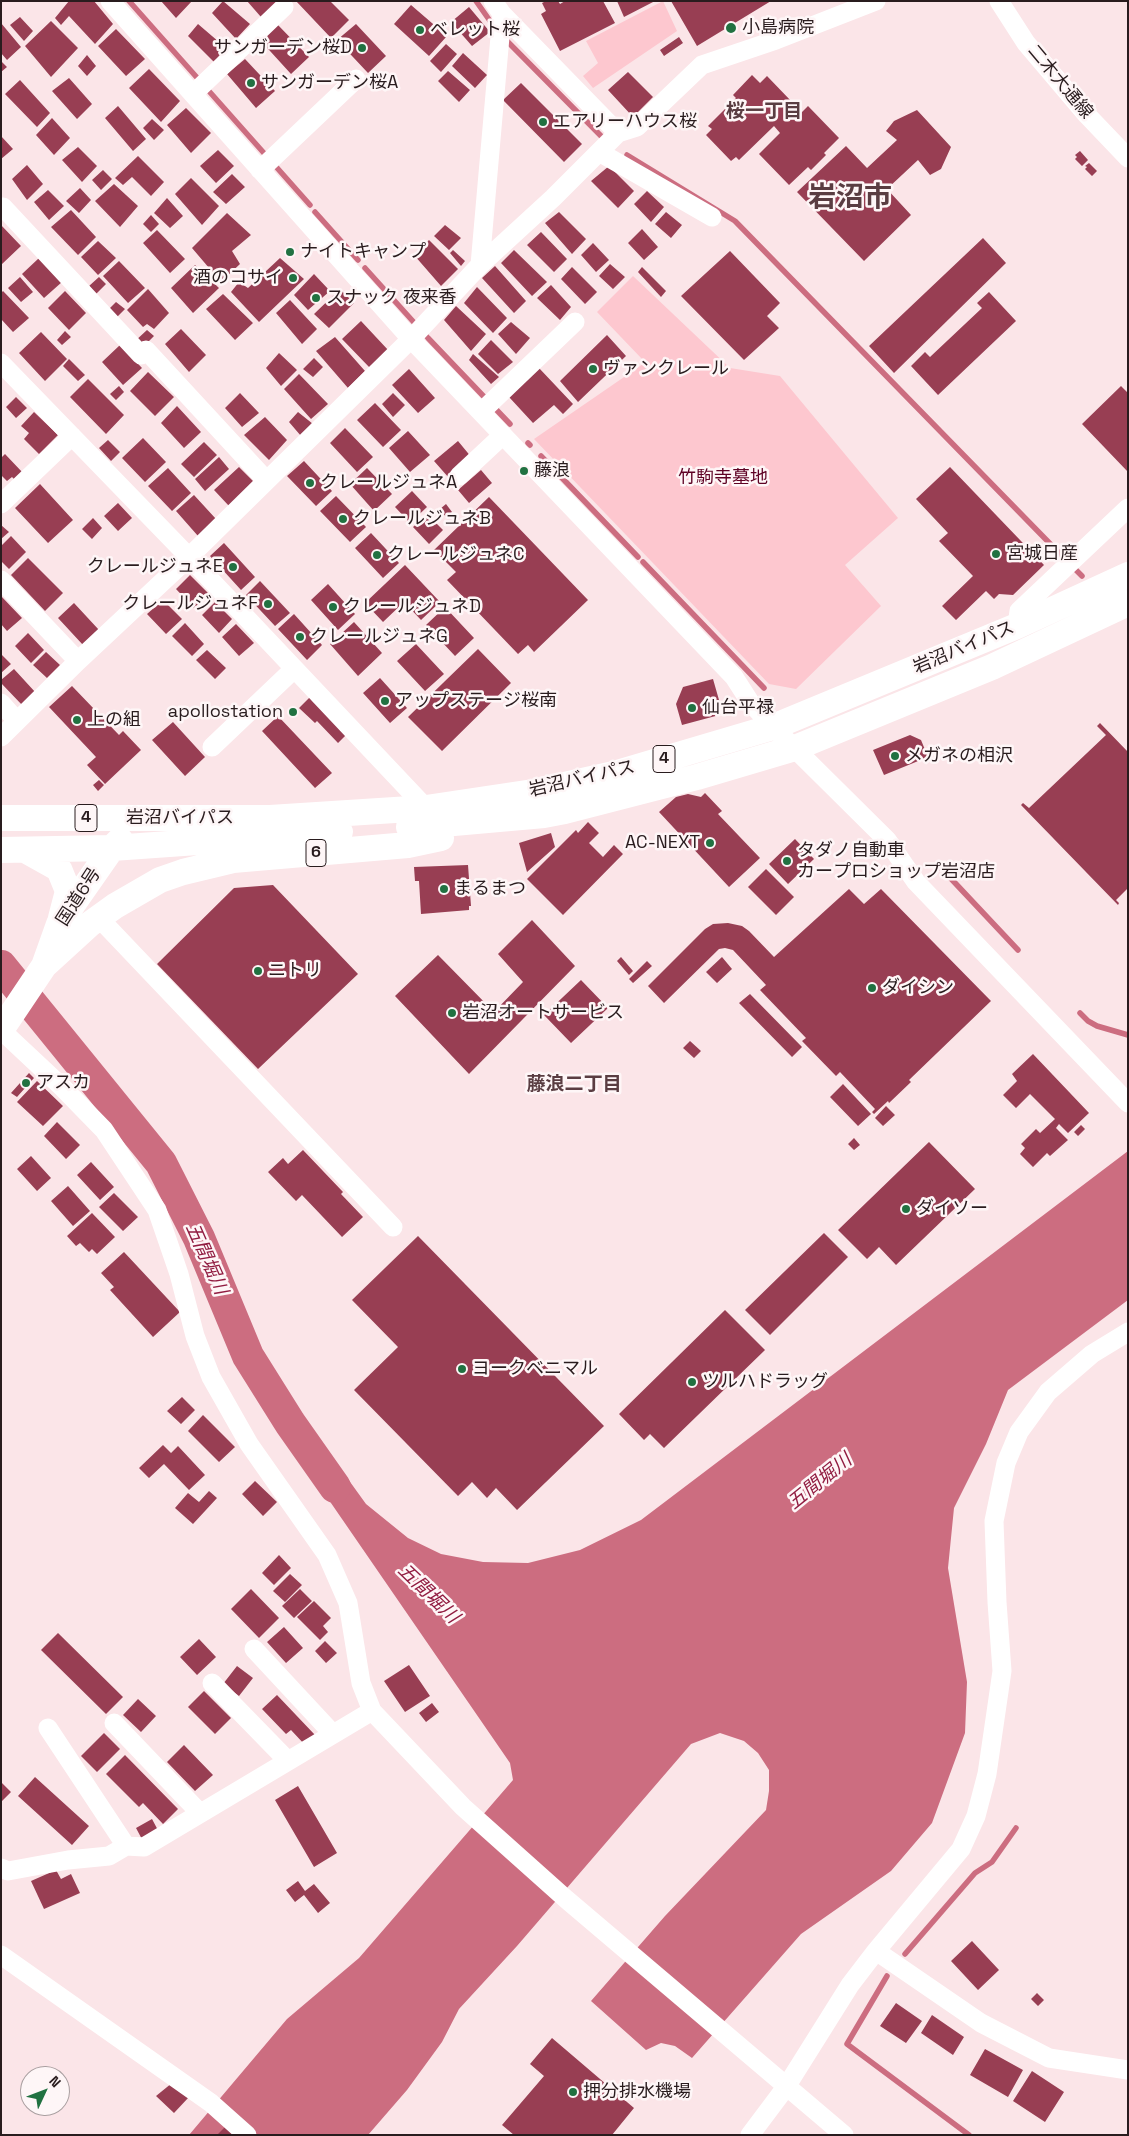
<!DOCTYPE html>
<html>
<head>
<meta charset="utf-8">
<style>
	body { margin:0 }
	#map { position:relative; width:1129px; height:2136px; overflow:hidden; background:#fbe5e8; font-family:"Space Grotesk",sans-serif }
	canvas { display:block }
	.frame { position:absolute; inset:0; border:2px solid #291c1e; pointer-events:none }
	.north { position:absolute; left:20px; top:2066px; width:50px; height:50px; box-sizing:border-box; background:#fef6f7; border:1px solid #a99fa0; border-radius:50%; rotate:47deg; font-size:14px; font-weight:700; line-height:20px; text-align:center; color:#291c1e }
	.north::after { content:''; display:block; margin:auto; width:18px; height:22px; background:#217141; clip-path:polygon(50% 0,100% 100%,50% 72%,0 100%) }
</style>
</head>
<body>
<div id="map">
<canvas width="1129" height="2136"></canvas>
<div class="frame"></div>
<div class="north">N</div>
</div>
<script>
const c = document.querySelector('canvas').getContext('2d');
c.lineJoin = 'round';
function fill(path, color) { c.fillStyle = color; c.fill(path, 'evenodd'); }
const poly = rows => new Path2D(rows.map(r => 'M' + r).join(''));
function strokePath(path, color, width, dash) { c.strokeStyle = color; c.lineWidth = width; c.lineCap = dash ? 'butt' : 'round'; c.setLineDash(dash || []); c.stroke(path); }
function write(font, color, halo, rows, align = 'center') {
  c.font = font + ' "Space Grotesk","Noto Sans JP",sans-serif'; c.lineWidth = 5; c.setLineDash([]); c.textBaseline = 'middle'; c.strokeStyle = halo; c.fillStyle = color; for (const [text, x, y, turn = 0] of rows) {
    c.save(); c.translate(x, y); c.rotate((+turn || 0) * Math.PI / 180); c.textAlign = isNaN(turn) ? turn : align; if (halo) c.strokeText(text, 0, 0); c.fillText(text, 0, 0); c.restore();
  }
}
fill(poly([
	[663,1,677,31,593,88,583,76,598,63,586,41],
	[633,276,730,368,780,376,898,518,845,565,881,606,796,689,769,684,534,439,643,364,642,359,597,312]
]), '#fdc7cf');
fill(poly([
	[1128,1151,1128,1300,1008,1390,986,1444,954,1508,948,1568,967,1682,965,1733,932,1823,891,1871,801,1934,692,2058,675,2046,661,2043,646,2050,591,2001,665,1916,766,1810,769,1791,769,1770,758,1753,744,1741,720,1733,691,1744,517,1946,459,2009,442,2042,407,2090,368,2135,189,2135,287,2019,359,1958,513,1780,510,1763,300,1458,322,1443,366,1504,408,1538,441,1554,483,1562,528,1563,580,1550,641,1520]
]), '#cc6d80');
strokePath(poly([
	[129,1,310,205],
	[476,1,495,28],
	[505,39,605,140],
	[627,155,735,221,1065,559],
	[315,212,358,260],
	[365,268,428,338,510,424],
	[528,443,530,445],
	[541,456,638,557],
	[643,562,764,688],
	[1074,568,1082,576],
	[941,868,1018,950],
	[1080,1013,1088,1021,1097,1026,1128,1035],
	[905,1954,975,1873,992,1862,1016,1828],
	[887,1976,847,2044,969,2135]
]), '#cc6d80', 5.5);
strokePath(poly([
	[1,966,161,1163,199,1238,248,1356,290,1423,335,1487]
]), '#cc6d80', 32);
fill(poly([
	[69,1,94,1,113,24,95,44,69,16,61,25,55,18],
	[161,1,192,1,176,18],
	[223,1,250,24,236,39,212,13],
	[247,1,278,1,261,17],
	[296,1,330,1,349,20,331,38],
	[546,1,558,1,560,4,565,1,603,1,615,23,560,51,541,14,546,11,542,3],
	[617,1,655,1,624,17],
	[671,1,771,1,697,46],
	[411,5,447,36,429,56,394,24],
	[469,7,490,32,472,46,451,22],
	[20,17,33,31,24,41,10,25],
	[51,21,78,48,51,77,25,46],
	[1,23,21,47,7,60,1,53],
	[198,24,226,48,214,62,188,36],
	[277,24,309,57,291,74,260,40],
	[356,24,386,56,368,73,337,40],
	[116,29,145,59,126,76,98,46],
	[679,37,683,43,664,56,660,50],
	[446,44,457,54,441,72,430,61],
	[463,53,487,75,475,88,452,66],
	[87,55,96,66,87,76,78,66],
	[245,59,275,91,256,108,227,74],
	[1,61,7,67,1,72],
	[149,69,180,101,161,122,129,88],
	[448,71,470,90,459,102,438,81],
	[628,72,653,97,633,117,608,90],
	[752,75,760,83,767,76,792,102,786,108,796,118,808,106,839,138,824,153,826,155,811,170,808,167,789,185,759,154,780,133,774,126,739,160,736,157,731,161,706,135,712,129,708,126,736,98,733,95],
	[69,78,92,104,77,119,52,91],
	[20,80,50,113,37,127,5,94],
	[521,83,582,144,564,162,503,100],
	[118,106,146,139,133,151,105,118],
	[186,108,211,133,191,153,167,125],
	[917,110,951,147,941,169,930,175,918,160,887,189,911,215,864,261,797,192,846,146,867,168,897,140,886,131,894,121],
	[52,118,70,138,54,155,36,135],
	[152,119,164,130,154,140,143,128],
	[1,136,13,149,1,159],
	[78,147,97,166,82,182,62,160],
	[218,150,234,166,216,183,200,166],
	[1080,151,1088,160,1082,166,1075,159,1077,157,1075,155],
	[138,156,164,182,151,196,132,177,123,185,115,178],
	[1089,163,1097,171,1092,176,1085,169,1087,167,1085,166],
	[27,165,43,184,27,200,12,179],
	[609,166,634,191,618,208,591,181],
	[103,170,112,179,101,190,92,180],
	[232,174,245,187,226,204,213,192],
	[191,178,219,206,202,225,175,194],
	[114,184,138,206,120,227,95,201],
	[80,188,91,200,79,213,66,201],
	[48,190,64,206,49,220,34,202],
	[647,191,664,207,651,222,634,204],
	[167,198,183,216,170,228,154,213],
	[71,210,96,237,78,255,51,227],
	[559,212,586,239,572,254,545,223],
	[666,212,682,225,671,238,655,224],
	[227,213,251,235,232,251,240,264,221,282,192,248],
	[151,215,159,224,151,232,143,224],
	[1,225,21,246,1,265],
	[445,225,461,238,449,250,434,236],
	[642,229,658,247,644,260,628,243],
	[157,230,185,259,170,273,143,243],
	[541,232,567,259,554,272,527,245],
	[983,238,1006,263,894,373,869,346],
	[429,240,458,269,441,286,414,255],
	[98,241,116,258,98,275,81,257],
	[593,243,609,260,596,272,581,255],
	[453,250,465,261,461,266,450,253],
	[514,250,547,282,532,296,501,263],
	[730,251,780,303,767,316,779,328,744,360,681,296],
	[39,258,62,282,44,298,22,274],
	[280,258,304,279,259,322,231,292,239,282,248,288],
	[119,261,145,288,128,303,103,276],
	[610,264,625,277,613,289,599,276],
	[195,265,219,288,193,313,171,288],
	[495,266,526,301,514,313,482,278],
	[572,267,597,292,585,304,561,279],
	[642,267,666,291,661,297,638,272],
	[314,274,330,291,308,310,294,295],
	[20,277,33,292,21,302,8,288],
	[99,277,106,284,96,294,89,286],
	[551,285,571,307,560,320,537,298],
	[477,287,507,318,493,333,464,303],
	[148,289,169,313,154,329,147,324,143,327,127,310],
	[340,289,354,303,329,328,314,314],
	[3,291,29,318,13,332,1,319,1,293],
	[65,291,86,313,69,330,48,308],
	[989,292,1016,321,938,395,911,366,925,352,930,357,982,308,977,303],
	[223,294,253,323,235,340,206,309],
	[290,300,317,329,302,344,276,313],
	[116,302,125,309,116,318,108,310],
	[456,306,486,334,471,351,444,320],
	[361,321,389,351,370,368,342,339],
	[511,322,530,338,516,354,498,334],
	[181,329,206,355,189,372,165,344],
	[147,330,154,336,142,348,134,342],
	[65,331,71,337,62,345,57,340],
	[41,332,67,359,45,381,19,353],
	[607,335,626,356,578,402,560,381],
	[335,337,365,371,348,388,316,351],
	[491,340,513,362,498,374,478,354],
	[120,345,142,368,123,385,102,362],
	[279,353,297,370,281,386,266,368],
	[473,354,499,377,491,384,469,360],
	[314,358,323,367,313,377,303,369],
	[69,359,85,375,78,381,63,366],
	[539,368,573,404,563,414,554,405,533,423,509,397],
	[409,369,435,398,418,413,392,385],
	[148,372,174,397,155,416,130,391],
	[299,374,328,404,311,419,284,389],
	[88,379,124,415,106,434,70,397],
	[119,386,124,392,116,400,110,394],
	[1121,386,1128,393,1128,472,1082,424],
	[240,393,259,413,242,427,225,408],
	[393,393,405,405,393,417,382,404],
	[16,397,27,408,16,418,6,407],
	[375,403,401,430,383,447,357,420],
	[177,406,201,432,184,448,161,423],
	[34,412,58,435,39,454,24,439,29,433,21,426],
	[298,412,313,424,301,436,289,422],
	[265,417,287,440,269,460,244,435],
	[345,428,373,457,357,472,330,443],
	[408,431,430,455,410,472,389,448],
	[143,438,166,462,145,482,122,458],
	[108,440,120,452,111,461,99,448],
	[458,441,472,458,449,478,434,461],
	[204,442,217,455,194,477,181,464],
	[5,454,23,473,15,480,12,477,7,481,1,475,1,458],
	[219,457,229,469,205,491,195,479],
	[304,461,332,491,316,506,287,476],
	[239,467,254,482,229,506,214,490],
	[950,467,1044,565,1013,595,999,594,994,599,986,591,956,620,942,606,973,576,939,541,948,533,916,499],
	[168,468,191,493,172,511,148,486],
	[367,468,392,494,374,511,350,484],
	[481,470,492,483,469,503,458,490],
	[40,484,73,520,48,543,15,508],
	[412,491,427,507,410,523,395,507],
	[194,495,216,519,198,536,176,511],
	[336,496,366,527,350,542,320,511],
	[489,497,588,600,534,652,528,645,518,654,447,580,456,572,434,550],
	[118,503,132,518,118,531,104,516],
	[446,504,452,512,446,517,440,509],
	[427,514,443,530,429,544,413,527],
	[93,518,102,528,92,539,82,529],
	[1,525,9,532,1,539],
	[371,533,399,563,383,578,355,548],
	[11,536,26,552,9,569,1,561,1,546],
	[224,543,255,577,241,590,210,556],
	[28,558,63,593,45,611,11,575],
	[405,565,440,602,421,620,404,602,383,622,365,603],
	[190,575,209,594,194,608,176,589],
	[260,581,290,613,275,626,246,595],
	[328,584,355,614,338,630,311,600],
	[1,596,22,618,7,631,1,624],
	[163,600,182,619,166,634,147,614],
	[215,602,232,619,219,633,202,615],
	[74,603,99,630,83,645,58,618],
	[445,607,474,638,455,656,426,625],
	[294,614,322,645,307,660,278,629],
	[354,622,382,653,358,676,330,644],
	[185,623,204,644,192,656,172,636],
	[236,624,254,643,239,656,222,637],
	[28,633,44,650,31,663,15,646],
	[416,644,444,674,425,691,397,661],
	[478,649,511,683,442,751,408,717],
	[207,650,226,668,215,679,196,660],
	[46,652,60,665,47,678,33,665],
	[1,654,11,664,1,673],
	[14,669,36,693,23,706,1,683,1,680],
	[380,678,407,708,390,723,363,693],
	[713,679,723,714,682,725,676,704,683,687],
	[72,686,119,735,123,731,141,750,105,784,87,765,96,757,49,707],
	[312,695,348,733,338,743,317,721,315,723,299,708],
	[278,716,332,773,315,788,262,731],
	[173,722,205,757,185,776,152,740],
	[1100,723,1128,752,1128,888,1116,900,1119,903,1118,905,1021,805,1023,803,1029,808,1106,735,1097,726],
	[910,735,921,740,928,757,884,775,873,750],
	[99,780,104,785,98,791,93,785],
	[705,793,722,811,718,814,760,858,729,887,659,812,676,797,688,794,701,797],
	[588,822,599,833,589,843,603,857,614,845,623,854,563,915,527,879,576,830,578,833],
	[551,833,555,847,527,872,519,843],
	[795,839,814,859,788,884,769,864],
	[468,865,471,906,469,906,469,910,421,914,419,881,415,881,414,867],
	[766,869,794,897,776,915,748,887],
	[273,885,358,974,258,1069,157,964,234,888],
	[849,889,864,904,881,889,991,1001,909,1080,911,1082,889,1103,888,1101,874,1114,872,1112,875,1109,840,1072,836,1076,802,1041,806,1038,760,990,766,985,733,950,725,948,719,949,664,1003,648,986,705,929,713,924,728,923,742,926,749,931,774,957],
	[532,920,575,966,469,1074,395,996,438,955,494,1012,523,982,498,954],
	[621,957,633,971,629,975,617,961],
	[722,957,732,969,717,983,706,972],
	[647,961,652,966,633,983,629,979],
	[581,980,608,1008,571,1043,544,1015],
	[750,994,802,1047,792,1057,739,1003],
	[690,1041,701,1051,694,1058,683,1048],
	[1033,1054,1089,1113,1068,1133,1059,1124,1056,1128,1068,1140,1050,1156,1047,1153,1033,1167,1020,1154,1025,1148,1021,1144,1036,1129,1040,1133,1055,1119,1030,1094,1016,1108,1003,1095,1017,1081,1012,1074],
	[29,1073,34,1078,17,1097,11,1093],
	[37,1081,63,1106,43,1126,17,1102],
	[843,1084,871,1114,858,1126,830,1097],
	[886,1106,895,1115,883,1126,875,1118],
	[57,1122,80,1145,66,1159,44,1136],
	[1081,1125,1085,1129,1078,1136,1074,1132],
	[854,1138,860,1145,854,1150,848,1144],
	[929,1142,975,1189,896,1265,879,1247,867,1259,838,1230],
	[303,1150,343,1192,341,1194,363,1217,342,1237,302,1195,296,1201,268,1172,283,1158,288,1164],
	[31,1156,51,1178,37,1191,17,1169],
	[91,1162,114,1187,100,1200,77,1175],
	[68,1186,90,1211,73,1226,51,1201],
	[114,1193,138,1217,123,1231,99,1207],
	[92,1213,115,1237,97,1254,92,1249,89,1252,80,1243,76,1246,67,1236],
	[824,1233,848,1257,770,1335,745,1310],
	[418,1236,604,1426,517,1510,496,1488,487,1498,472,1482,458,1496,354,1390,398,1347,352,1300],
	[124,1252,180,1312,153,1337,110,1290,114,1287,101,1273],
	[725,1310,765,1350,664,1448,650,1434,644,1440,619,1414],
	[182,1397,195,1410,181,1424,167,1411],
	[203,1415,235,1447,219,1462,188,1431],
	[163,1445,171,1453,178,1446,205,1475,189,1490,164,1464,149,1478,139,1468],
	[255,1481,277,1502,263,1516,242,1494],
	[209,1491,217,1498,193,1524,175,1508,188,1493,199,1502],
	[279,1555,291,1568,274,1585,262,1573],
	[290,1574,302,1585,285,1602,273,1591],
	[251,1589,279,1618,259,1638,231,1609],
	[300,1589,312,1601,294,1618,282,1606],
	[314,1601,331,1618,323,1626,328,1632,320,1640,297,1617],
	[284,1627,303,1648,286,1663,267,1642],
	[58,1633,123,1697,106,1714,41,1650],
	[199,1639,216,1657,197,1675,180,1657],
	[325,1641,337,1653,326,1663,315,1651],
	[409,1665,430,1696,405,1712,384,1681],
	[237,1666,253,1678,239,1696,223,1684],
	[204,1691,231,1718,215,1734,188,1707],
	[277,1695,315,1735,305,1745,291,1730,286,1734,262,1709],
	[138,1699,156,1716,141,1732,123,1715],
	[432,1703,439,1712,426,1722,419,1713],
	[104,1733,120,1749,97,1772,81,1756],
	[184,1745,213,1775,195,1791,167,1762],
	[125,1755,178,1809,163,1824,143,1803,139,1807,106,1774],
	[35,1777,89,1826,72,1845,18,1796],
	[1,1782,11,1792,1,1802],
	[298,1786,337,1853,314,1867,275,1800],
	[152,1819,160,1834,144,1843,136,1828],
	[56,1870,61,1879,71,1874,80,1893,44,1909,31,1881],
	[298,1881,305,1891,314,1884,330,1903,318,1913,304,1895,295,1902,286,1890],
	[972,1941,999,1970,978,1990,951,1961],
	[1037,1993,1044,2000,1038,2006,1031,1999],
	[896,2003,922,2021,906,2043,880,2026],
	[932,2015,964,2037,953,2055,921,2033],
	[552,2038,634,2108,612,2135,514,2135,502,2125,544,2076,530,2064],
	[985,2049,1023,2070,1008,2097,970,2075],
	[1032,2071,1064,2092,1045,2122,1013,2101],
	[172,2083,189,2097,174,2113,156,2096],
	[225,2127,233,2135,217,2135]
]), '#983e53');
strokePath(poly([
	[110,1,411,339,734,677,750,702,773,727,887,840,916,882,1128,1103],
	[493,1,502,14,618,133],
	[999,1,1026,43,1087,115,1128,158],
	[193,94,284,7],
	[599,152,712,217],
	[260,170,356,79],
	[3,207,141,355,146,350,266,480],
	[480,265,502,14],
	[1,363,189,557,426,808],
	[481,412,575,322],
	[459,476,503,435],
	[1,504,72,436],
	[1,580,78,661],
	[1017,626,1019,611,1128,508],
	[1,703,17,721],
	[1,737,78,661,189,557,411,339,480,265,553,198,618,133,637,127,702,65,776,40,876,1],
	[212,747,294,669],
	[99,918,393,1227],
	[1,1030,63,1088,104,1130,157,1210,179,1274,195,1336,211,1377,249,1444,327,1555,348,1603,361,1683,372,1711,463,1807,566,1899,844,2135],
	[254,1649,333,1734],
	[212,1683,288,1761],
	[114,1723,200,1813],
	[48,1728,126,1846],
	[1,1868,8,1871,68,1860,109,1856,126,1846,144,1847,372,1711],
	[876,1951,981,2023,1049,2058,1128,2070],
	[1,1955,211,2103,247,2135],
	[750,2135,786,2087,850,1985,876,1951,961,1849,976,1816,987,1774,1002,1671,997,1602,994,1521,1006,1463,1019,1432,1048,1392,1092,1354,1128,1332]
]), '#fff', 19);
strokePath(poly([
	[1,818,270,818,426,808,533,792,614,774,773,727,1017,626,1128,575],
	[409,827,544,815,565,811,697,777,795,748,992,667,1128,603],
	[1,850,112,848,340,832],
	[25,850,59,869,68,891,61,918],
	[44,966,90,924,115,906,160,880,183,872,233,860,408,845,441,838],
	[1,1030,44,966,59,924,112,848,120,840]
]), '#fff', 26);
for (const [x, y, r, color] of [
	[731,28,6,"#217141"],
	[420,30,5,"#217141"],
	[362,48,5,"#217141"],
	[251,83,5,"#217141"],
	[543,122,5,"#217141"],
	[290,252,5,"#217141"],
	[293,278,5,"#217141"],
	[316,298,5,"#217141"],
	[593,369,5,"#217141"],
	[524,471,5,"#217141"],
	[310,483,5,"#217141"],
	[343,519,5,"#217141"],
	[996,554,5,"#217141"],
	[377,555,5,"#217141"],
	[233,567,5,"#217141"],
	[268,604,5,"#217141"],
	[333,607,5,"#217141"],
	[300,637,5,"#217141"],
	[385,701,5,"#217141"],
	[692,708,5,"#217141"],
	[293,712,5,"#217141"],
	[77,720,5,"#217141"],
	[895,756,5,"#217141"],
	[710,843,5,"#217141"],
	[787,861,5,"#217141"],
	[444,889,5,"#217141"],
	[258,971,5,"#217141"],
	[872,988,5,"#217141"],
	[452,1013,5,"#217141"],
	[26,1083,5,"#217141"],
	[906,1209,5,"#217141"],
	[462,1369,5,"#217141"],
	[692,1382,5,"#217141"],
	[573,2092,5,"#217141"]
]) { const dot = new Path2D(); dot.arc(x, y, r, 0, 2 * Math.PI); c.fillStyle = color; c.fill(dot); strokePath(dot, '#fef6f7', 2); }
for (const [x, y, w] of [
	[664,759,22],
	[86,818,22],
	[316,853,20]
]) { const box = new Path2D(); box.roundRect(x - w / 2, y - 13.5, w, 27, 4); c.fillStyle = '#fef6f7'; c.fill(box); strokePath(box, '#291c1e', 1); }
write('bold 16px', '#291c1e', null, [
	["4",664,759],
	["4",86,818],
	["6",316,853]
]);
write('18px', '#291c1e', '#fef6f7', [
	["小島病院",742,28],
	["ベレット桜",430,30],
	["サンガーデン桜D",352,48,"right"],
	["サンガーデン桜A",261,83],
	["エアリーハウス桜",553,122],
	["ナイトキャンプ",300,252],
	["酒のコサイ",283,278,"right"],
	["スナック 夜来香",326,298],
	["ヴァンクレール",603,369],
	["藤浪",534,471],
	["クレールジュネA",320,483],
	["クレールジュネB",353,519],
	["宮城日産",1006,554],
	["クレールジュネC",387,555],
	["クレールジュネE",223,567,"right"],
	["クレールジュネF",258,604,"right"],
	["クレールジュネD",343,607],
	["クレールジュネG",310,637],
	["アップステージ桜南",395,701],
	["仙台平禄",702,708],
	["apollostation",283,712,"right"],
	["上の組",87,720],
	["メガネの相沢",905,756],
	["AC-NEXT",700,843,"right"],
	["タダノ自動車",797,851],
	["カープロショップ岩沼店",797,872],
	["まるまつ",454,889],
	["ニトリ",268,971],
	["ダイシン",882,988],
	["岩沼オートサービス",462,1013],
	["アスカ",36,1083],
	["ダイソー",916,1209],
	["ヨークベニマル",472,1369],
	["ツルハドラッグ",702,1382],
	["押分排水機場",583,2092]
], 'left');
write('18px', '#291c1e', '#fef6f7', [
	["二木大通線",1060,82,50],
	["岩沼バイパス",964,648,-23],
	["岩沼バイパス",582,779,-13],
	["岩沼バイパス",180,818],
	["国道6号",79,897,-57]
]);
write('18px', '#5e0224', '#fef6f7', [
	["竹駒寺墓地",723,478]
]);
write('bold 19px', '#5a3d42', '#fef6f7', [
	["桜一丁目",764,112],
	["藤浪二丁目",574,1085]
]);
write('italic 19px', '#911c41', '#fef6f7', [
	["五間堀川",206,1259,66],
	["五間堀川",820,1482,-39],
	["五間堀川",428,1594,44]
]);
write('bold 28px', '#5a3d42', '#fef6f7', [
	["岩沼市",850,198]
]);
</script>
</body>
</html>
